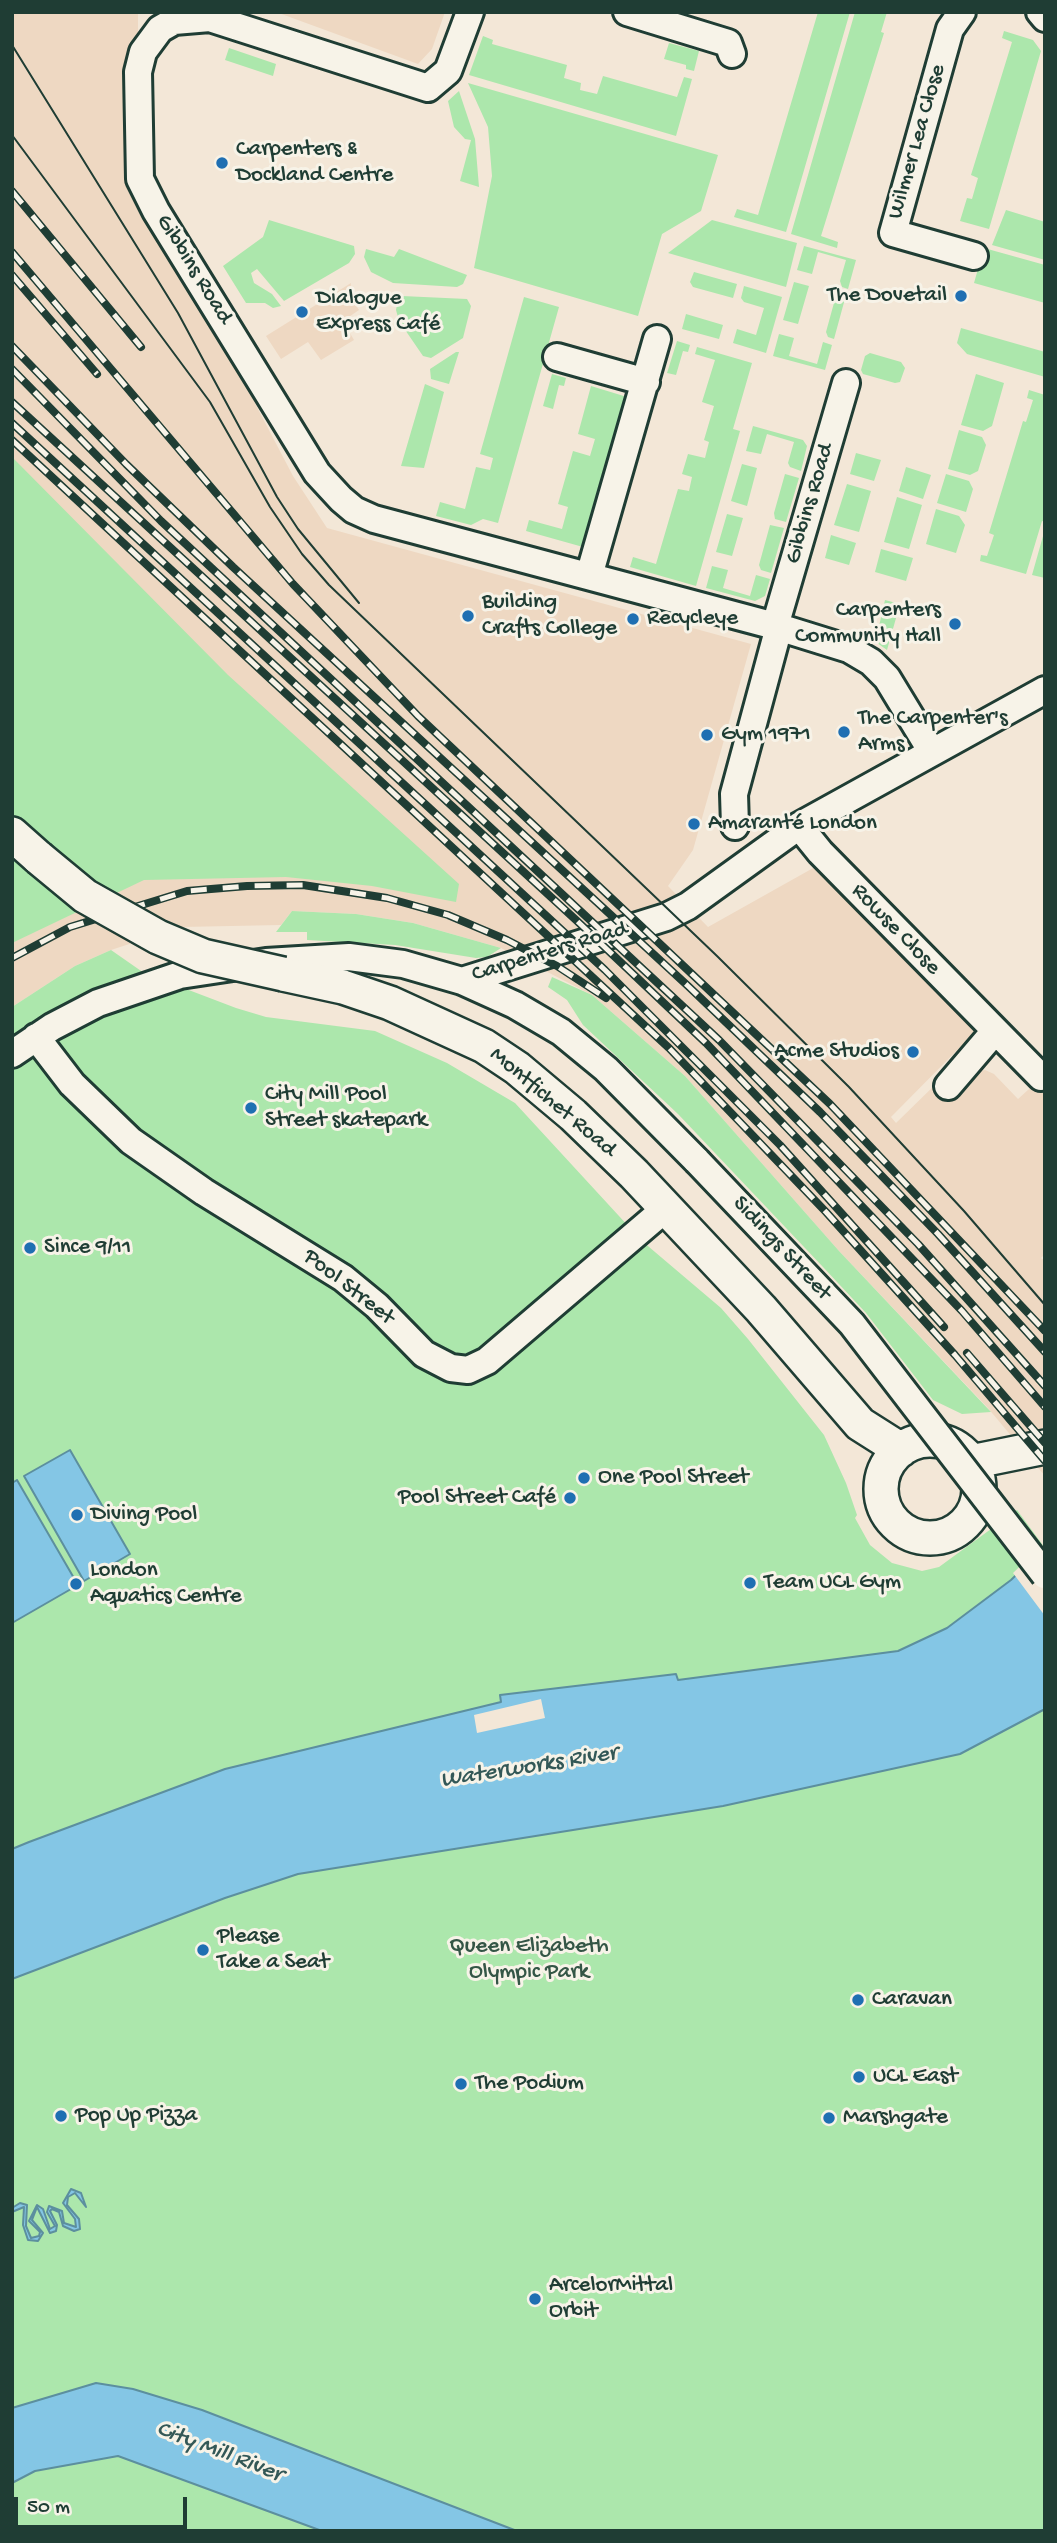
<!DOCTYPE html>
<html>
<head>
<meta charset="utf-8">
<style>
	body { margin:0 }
	#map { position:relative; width:1057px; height:2543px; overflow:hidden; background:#f3e7d7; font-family:"Gochi Hand",sans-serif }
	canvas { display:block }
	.frame { position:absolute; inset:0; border:14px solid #1f3d34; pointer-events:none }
	.scale { position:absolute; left:14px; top:2497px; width:173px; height:32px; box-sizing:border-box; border:4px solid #1f3d34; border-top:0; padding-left:9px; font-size:21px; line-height:24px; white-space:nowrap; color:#1f3d34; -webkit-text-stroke:5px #f7f3e8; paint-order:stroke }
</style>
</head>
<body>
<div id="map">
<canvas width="1057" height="2543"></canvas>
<div class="frame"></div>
<div class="scale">50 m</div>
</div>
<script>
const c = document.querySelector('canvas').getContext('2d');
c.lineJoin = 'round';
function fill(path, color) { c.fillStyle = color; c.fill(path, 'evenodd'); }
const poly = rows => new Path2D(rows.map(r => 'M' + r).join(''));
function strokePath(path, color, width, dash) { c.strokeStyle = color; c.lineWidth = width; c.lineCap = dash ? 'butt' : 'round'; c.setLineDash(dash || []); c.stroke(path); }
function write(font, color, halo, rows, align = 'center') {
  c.font = font + ' "Gochi Hand",sans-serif'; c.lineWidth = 6; c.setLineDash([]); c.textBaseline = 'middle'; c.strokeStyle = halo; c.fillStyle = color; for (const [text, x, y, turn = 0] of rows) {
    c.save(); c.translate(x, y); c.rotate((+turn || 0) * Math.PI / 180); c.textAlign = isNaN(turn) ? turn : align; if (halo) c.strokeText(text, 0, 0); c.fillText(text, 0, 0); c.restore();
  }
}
fill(poly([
	[12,12,138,12,138,32,126,62,126,171,129,185,214,325,293,476,327,528,751,644,693,850,668,886,708,927,815,867,977,1030,891,1117,896,1123,941,1079,985,1070,994,1074,1018,1099,1039,1080,1045,1079,1045,1254,1041,1258,1045,1261,1045,1476,987,1407,839,1251,685,1076,592,995,501,948,413,923,356,914,292,911,281,925,181,927,111,950,75,966,12,1007],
	[276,12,445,12,432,49,418,64],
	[351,283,350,296,359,310,343,321,354,340,321,360,308,342,281,359,266,336]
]), '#eed8c2');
fill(poly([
	[818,12,850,12,786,232,734,217,737,209,758,215],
	[855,12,887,12,881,32,884,33,821,236,838,242,837,248,791,234],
	[1004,31,1033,40,1041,51,989,229,960,221,967,198,972,199,978,178,971,175,1012,42,1002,38],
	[483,36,493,40,492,44,567,65,564,78,581,83,580,90,597,94,603,76,677,97,684,77,692,79,676,136,469,75],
	[669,43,699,51,694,71,686,69,686,65,664,59],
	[229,48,276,64,273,76,225,60],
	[468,83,718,155,701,211,662,234,638,316,474,268,492,176,488,127],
	[459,91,475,139,479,187,460,181,471,140,465,139,454,127,448,101],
	[1006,210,1045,222,1045,260,992,245],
	[269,220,354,246,355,254,349,263,284,301,257,269,251,273,254,283,272,294,281,306,273,308,265,303,246,303,223,266,263,237],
	[712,220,797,243,786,287,668,253],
	[804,246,856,260,848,289,842,287,840,281,846,260,818,252,812,274,797,270],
	[984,248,1045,265,1045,303,974,283],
	[366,249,394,257,399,249,467,275,463,284,457,287,393,283,371,272,364,257],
	[694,272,737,284,733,298,693,287,690,282],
	[794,282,809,286,798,324,783,320],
	[744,286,782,297,766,353,733,343,737,329,756,335,764,308,744,302,741,298],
	[837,292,846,295,834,339,828,337,826,332],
	[402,296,467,299,471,306,463,338,431,358,423,356,399,321,396,310,398,300],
	[524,297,559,307,498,523,483,519,471,525,436,516,440,502,465,509,476,467,490,470,493,458,480,454],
	[686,314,723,325,719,339,682,329],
	[961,328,1045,352,1045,377,967,354,957,343],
	[779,334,794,338,789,356,817,364,823,342,832,345,825,370,773,356],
	[677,341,690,345,688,352,683,351,676,375,667,373],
	[697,347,752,363,733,429,740,431,696,586,630,567,633,557,656,564,678,489,689,491,692,477,682,474,688,454,705,458,709,442,704,440,714,406,702,402,715,360,695,354],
	[456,352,459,352,449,384,431,379,430,369],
	[870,353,901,362,905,368,900,382,895,383,863,374,861,370,865,356],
	[552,374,566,378,564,386,559,385,553,409,543,406],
	[976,374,1004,383,992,426,983,431,961,425],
	[425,384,444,392,424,468,401,466],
	[591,386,627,397,583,547,526,531,529,520,562,529,568,507,558,504,573,451,590,456,595,439,578,434],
	[1029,390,1045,395,1045,522,1042,521,1026,574,980,561,981,555,987,556,994,535,989,533,1023,421,1026,422,1033,400,1027,398],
	[753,426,803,440,807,446,801,471,790,467,788,463,794,442,767,434,761,454,746,451],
	[959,430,982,437,986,445,978,471,970,475,948,469],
	[856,453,881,460,874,481,850,474],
	[12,457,228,675,459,884,456,902,372,886,286,877,144,880,12,943],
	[742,464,757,468,747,506,731,501],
	[906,467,931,475,923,499,899,491],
	[785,474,799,478,786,522,775,519,774,513],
	[946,474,969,481,973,489,966,512,937,503],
	[847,484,871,491,859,532,834,525],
	[897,497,922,505,909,549,884,542],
	[936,509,959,516,965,525,956,553,926,544],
	[727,514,743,518,732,556,716,552],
	[770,525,784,528,771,573,761,570,759,565],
	[1045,529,1045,578,1032,575],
	[831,535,856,543,849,565,825,558],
	[881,549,913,558,906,581,875,572],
	[712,566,728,570,723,588,750,596,756,575,770,579,765,596,755,601,706,588],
	[885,600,900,604,887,650,859,630,877,635],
	[292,911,356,914,413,923,501,948,487,957,476,958,395,945,307,940,307,932,276,932],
	[111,950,144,973,236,1008,266,1017,375,1031,447,1063,515,1103,642,1241,721,1308,748,1339,824,1435,846,1483,857,1515,855,1518,870,1545,892,1563,922,1571,939,1567,1017,1510,1045,1548,1045,2531,12,2531,12,1007,75,966],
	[552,977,592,995,685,1076,839,1251,991,1412,962,1414,933,1400,866,1313,823,1267,678,1114,583,1025,567,1000,548,987]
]), '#ace7ac');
const water = poly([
	[70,1450,130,1554,84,1581,24,1476,70,1450],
	[17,1480,78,1585,12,1623,12,1483,17,1480],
	[1045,1547,1045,1709,960,1754,723,1806,298,1874,225,1898,12,1979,12,1849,29,1842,225,1769,501,1702,500,1695,676,1674,678,1680,898,1651,947,1628,1011,1580,1045,1547],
	[71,2189,81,2193,86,2207,75,2193,68,2197,67,2205,79,2219,80,2229,74,2231,63,2226,59,2212,52,2209,50,2211,57,2225,56,2231,50,2233,37,2207,32,2220,43,2233,38,2241,28,2240,23,2225,24,2207,12,2212,12,2208,20,2203,27,2205,26,2226,31,2238,39,2236,40,2232,29,2221,37,2205,43,2209,50,2229,55,2226,47,2212,49,2206,62,2211,64,2223,76,2227,75,2219,63,2203,71,2189],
	[96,2383,133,2389,202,2410,517,2531,322,2531,118,2456,35,2471,12,2483,12,2408,96,2383]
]);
fill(water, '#84c6e5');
strokePath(water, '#5c8f9e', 2);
fill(poly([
	[1042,1545,1045,1548,1045,1616,1013,1573],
	[541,1699,545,1718,477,1733,474,1715]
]), '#f3e7d7');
const minor = poly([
	[470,12,448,71,428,88,210,18,174,21,160,29,143,52,138,72,140,179,156,211,317,473,341,499,354,510,374,519,775,626,849,649,871,662,887,678,932,752],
	[627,12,728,43,732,54],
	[962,12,950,29,893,233,974,256],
	[1040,12,1045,18],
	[557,357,646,382],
	[589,576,657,339],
	[775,626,846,383],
	[735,826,734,794,779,627],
	[799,826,820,852,1041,1077],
	[462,981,666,917,688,906,799,826,1045,690],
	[36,1037,72,1084,131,1141,204,1192,343,1278,377,1306,424,1354,451,1368,468,1370,487,1361,665,1209],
	[12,1054,52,1027,98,1003,180,975,266,962,349,957,403,964,462,981,515,1005,561,1032,606,1069,697,1161],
	[948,1086,995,1031]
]);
const tertiary = poly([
	[12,834,39,858],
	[283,974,343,987,390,1003,484,1046,517,1068,573,1115,634,1174,761,1309,860,1424,901,1450],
	'881 1489a49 49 0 1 1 98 0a49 49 0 1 1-98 0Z',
	[971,1462,1045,1447]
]);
strokePath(minor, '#1f3d34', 32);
strokePath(tertiary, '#1f3d34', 38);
strokePath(minor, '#f7f3e8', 26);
strokePath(tertiary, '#f7f3e8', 33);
strokePath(poly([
	[12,45,178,313,277,497,298,529,359,603],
	[12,135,210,402,270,507,302,554,329,585,717,956,849,1087,964,1211,1045,1305]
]), '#1f3d34', 2);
const rail = poly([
	[12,191,141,347],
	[12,252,293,584,418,716,830,1104,1045,1331],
	[12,275,97,374],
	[12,346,126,464,233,567,688,986,820,1112,938,1234,1045,1352],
	[12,369,161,521,719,1040,918,1244,1045,1386],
	[12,402,576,920,706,1043,962,1311,1045,1407],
	[12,423,605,970,780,1145,944,1327],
	[12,440,669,1048,826,1212,955,1355,1045,1461],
	[12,958,70,927,187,891,247,886,303,885,387,898,448,915,507,940,557,966,606,998],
	[967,1353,1045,1443]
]);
strokePath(rail, '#1f3d34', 8);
strokePath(rail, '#f7f3e8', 5, [16]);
const minorBridge = poly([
	[697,1161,852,1324,1045,1575]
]);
const tertiaryBridge = poly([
	[39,858,85,896,158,937,203,956,283,974]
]);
strokePath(minorBridge, '#1f3d34', 32, []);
strokePath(tertiaryBridge, '#1f3d34', 38, []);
strokePath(minorBridge, '#f7f3e8', 26);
strokePath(tertiaryBridge, '#f7f3e8', 33);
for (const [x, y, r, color] of [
	[222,163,7,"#1f6fb2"],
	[961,296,7,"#1f6fb2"],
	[302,312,7,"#1f6fb2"],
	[468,616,7,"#1f6fb2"],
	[633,619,7,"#1f6fb2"],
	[955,624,7,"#1f6fb2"],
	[844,732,7,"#1f6fb2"],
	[707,735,7,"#1f6fb2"],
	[694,824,7,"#1f6fb2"],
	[913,1052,7,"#1f6fb2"],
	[251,1108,7,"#1f6fb2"],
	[30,1248,7,"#1f6fb2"],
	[584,1478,7,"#1f6fb2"],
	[570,1498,7,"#1f6fb2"],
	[77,1515,7,"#1f6fb2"],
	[750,1583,7,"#1f6fb2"],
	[76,1584,7,"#1f6fb2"],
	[203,1950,7,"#1f6fb2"],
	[858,2000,7,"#1f6fb2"],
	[859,2077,7,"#1f6fb2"],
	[461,2084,7,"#1f6fb2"],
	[61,2116,7,"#1f6fb2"],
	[829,2118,7,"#1f6fb2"],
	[535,2299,7,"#1f6fb2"]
]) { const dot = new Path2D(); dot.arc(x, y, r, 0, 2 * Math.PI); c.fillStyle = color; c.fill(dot); strokePath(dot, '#f7f3e8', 2.5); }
write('23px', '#1f3d34', '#f7f3e8', [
	["Wilmer Lea Close",918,142,-74],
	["Gibbins Road",193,270,58],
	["Gibbins Road",811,504,-74],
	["Rowse Close",895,930,46],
	["Carpenters Road",550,953,-17],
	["Montfichet Road",552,1103,40],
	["Sidings Street",781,1249,47],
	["Pool Street",348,1288,38]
]);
write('23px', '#1f3d34', '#f7f3e8', [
	["Carpenters &",236,150],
	["Dockland Centre",236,176],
	["The Dovetail",947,296,"right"],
	["Dialogue",316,299],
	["Express Café",316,325],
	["Building",482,603],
	["Crafts College",482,629],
	["Carpenters",941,611,"right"],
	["Community Hall",941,637,"right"],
	["Recycleye",647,619],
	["The Carpenter's",858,719],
	["Arms",858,745],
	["Gym 1971",721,735],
	["Amaranté London",708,824],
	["Acme Studios",899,1052,"right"],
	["City Mill Pool",265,1095],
	["Street skatepark",265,1121],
	["Since 9/11",44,1248],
	["One Pool Street",598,1478],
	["Pool Street Café",556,1498,"right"],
	["Diving Pool",91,1515],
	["London",90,1571],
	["Aquatics Centre",90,1597],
	["Team UCL Gym",764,1583],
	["Please",217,1937],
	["Take a Seat",217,1963],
	["Caravan",872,2000],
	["UCL East",873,2077],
	["The Podium",475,2084],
	["Pop Up Pizza",75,2116],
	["Marshgate",843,2118],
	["ArcelorMittal",549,2286],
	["Orbit",549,2312]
], 'left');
write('23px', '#345646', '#f7f3e8', [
	["Queen Elizabeth",529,1947],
	["Olympic Park",529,1973]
]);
write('italic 24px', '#335857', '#f7f3e8', [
	["Waterworks River",529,1768,-9],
	["City Mill River",219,2453,21]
]);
</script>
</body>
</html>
